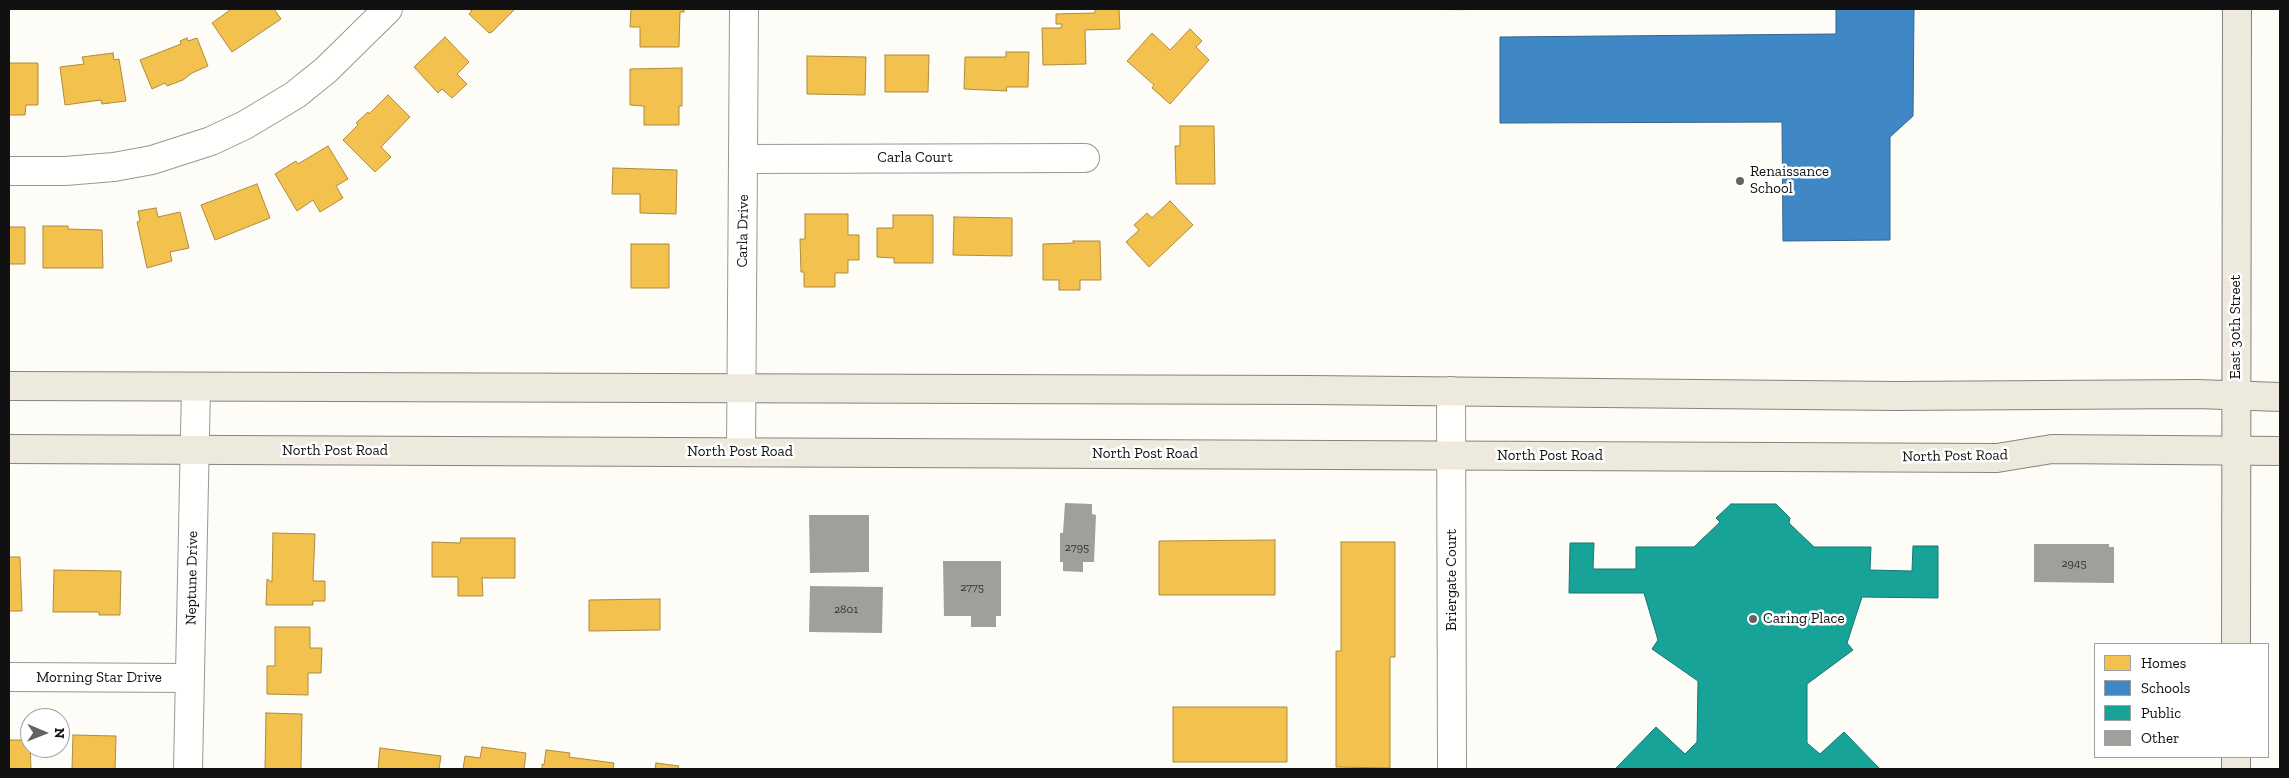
<!DOCTYPE html>
<html>
<head>
<meta charset="utf-8">
<style>
	body { margin:0 }
	#map { position:relative; width:2289px; height:778px; overflow:hidden; background:#fdfcf7; font-family:"Zilla Slab",serif }
	canvas { display:block }
	.frame { position:absolute; inset:0; border:10px solid #111; pointer-events:none }
	.legend { position:absolute; left:2094px; top:643px; width:175px; height:115px; box-sizing:border-box; background:#fff; border:1px solid #a0a0a0; margin:0; padding:6px 9px; list-style:none; font-size:15px; color:#111 }
	.legend li { display:flex; align-items:center; gap:10px; height:25px }
	.legend b { width:25px; border:1px solid #a0a0a0 }
	.north { position:absolute; left:20px; top:708px; width:50px; height:50px; box-sizing:border-box; background:#fff; border:1px solid #a0a0a0; border-radius:50%; rotate:91deg; font-size:14px; font-weight:700; line-height:20px; text-align:center; color:#111 }
	.north::after { content:''; display:block; margin:auto; width:18px; height:22px; background:#646362; clip-path:polygon(50% 0,100% 100%,50% 72%,0 100%) }
</style>
</head>
<body>
<div id="map">
<canvas width="2289" height="778"></canvas>
<div class="frame"></div>
<ul class="legend">
<li><b style="height:14px;background:#f2c14e"></b>Homes</li>
<li><b style="height:14px;background:#3f88c5"></b>Schools</li>
<li><b style="height:14px;background:#17a398"></b>Public</li>
<li><b style="height:14px;background:#a19f9c"></b>Other</li>
</ul>
<div class="north">N</div>
</div>
<script>
const c = document.querySelector('canvas').getContext('2d');
c.lineJoin = 'round';
function fill(path, color) { c.fillStyle = color; c.fill(path, 'evenodd'); }
const poly = rows => new Path2D(rows.map(r => 'M' + r).join(''));
function strokePath(path, color, width, dash) { c.strokeStyle = color; c.lineWidth = width; c.lineCap = dash ? 'butt' : 'round'; c.setLineDash(dash || []); c.stroke(path); }
function write(font, color, halo, rows, align = 'center') {
  c.font = font + ' "Zilla Slab",serif'; c.lineWidth = 5; c.setLineDash([]); c.textBaseline = 'middle'; c.strokeStyle = halo; c.fillStyle = color; for (const [text, x, y, turn = 0] of rows) {
    c.save(); c.translate(x, y); c.rotate((+turn || 0) * Math.PI / 180); c.textAlign = isNaN(turn) ? turn : align; if (halo) c.strokeText(text, 0, 0); c.fillText(text, 0, 0); c.restore();
  }
}
fill(poly([
	[1411,9,1466,9,1466,11]
]), '#e7f3d7');
const homes = poly([
	[229,9,274,9,281,19,232,52,212,23,230,10,229,9],
	[469,9,515,9,492,32,489,33,469,14,472,11,469,9],
	[631,9,684,9,684,12,680,12,679,47,640,47,640,27,630,27,631,9],
	[1095,9,1119,9,1120,29,1085,30,1086,64,1043,65,1042,28,1061,28,1062,24,1056,24,1056,14,1095,13,1095,9],
	[1190,29,1202,41,1196,47,1209,60,1170,104,1152,88,1154,85,1127,61,1152,33,1170,50,1190,29],
	[445,37,469,62,457,74,467,84,452,98,442,89,438,93,414,67,445,37],
	[187,38,188,41,197,38,208,66,192,73,183,80,167,86,165,83,152,89,140,60,181,44,180,41,187,38],
	[1006,52,1029,52,1028,87,1006,87,1007,91,964,89,965,57,1006,57,1006,52],
	[113,53,114,60,119,59,126,101,102,104,101,100,65,105,60,67,84,64,82,57,113,53],
	[885,55,929,55,928,92,885,92,885,55],
	[807,56,866,57,865,95,807,94,807,56],
	[9,63,38,63,38,105,26,105,25,115,9,115,9,63],
	[682,68,682,106,679,106,679,125,644,125,644,106,630,105,630,69,682,68],
	[388,95,410,117,381,147,391,157,375,172,343,140,358,125,356,123,368,112,369,114,388,95],
	[1180,126,1214,126,1215,184,1176,184,1175,146,1180,146,1180,126],
	[328,146,348,179,336,186,343,198,320,212,313,200,297,211,275,174,296,161,298,164,328,146],
	[613,168,677,170,676,214,640,213,640,194,612,194,613,168],
	[257,184,270,218,215,240,201,205,257,184],
	[1170,201,1193,225,1149,267,1126,242,1139,230,1134,225,1147,213,1152,218,1170,201],
	[156,208,158,217,180,212,189,248,170,252,172,261,147,268,137,222,140,221,138,211,156,208],
	[805,214,848,214,848,235,859,235,859,260,848,260,848,273,835,273,835,287,804,287,804,272,801,272,800,239,805,239,805,214],
	[893,215,933,215,933,263,894,263,894,258,877,257,877,228,893,228,893,215],
	[954,217,1012,218,1012,256,953,255,954,217],
	[43,226,68,226,68,229,102,230,103,268,43,268,43,226],
	[9,227,25,227,25,264,9,264,9,227],
	[1073,241,1100,241,1101,280,1080,280,1080,290,1059,290,1059,280,1043,280,1043,244,1074,243,1073,241],
	[631,244,669,244,669,288,631,288,631,244],
	[273,533,315,534,313,581,325,581,325,601,313,601,313,605,266,605,267,579,272,582,273,533],
	[461,538,515,538,515,578,482,578,483,596,458,596,458,577,432,577,432,542,460,543,461,538],
	[1275,540,1275,595,1159,595,1159,541,1275,540],
	[1341,542,1395,542,1395,657,1390,657,1390,768,1336,767,1336,651,1341,651,1341,542],
	[9,557,20,557,22,611,9,611,9,557],
	[54,570,121,571,120,615,99,615,99,612,53,612,54,570],
	[660,599,660,630,589,631,589,600,660,599],
	[275,627,310,627,310,648,322,648,321,673,308,673,308,695,267,694,267,666,275,666,275,627],
	[1173,707,1287,707,1287,762,1173,762,1173,707],
	[266,713,302,714,301,769,265,769,266,713],
	[73,735,116,736,115,769,72,769,73,735],
	[9,740,30,740,31,769,9,769,9,740],
	[482,747,526,753,524,769,463,769,465,756,480,758,482,747],
	[380,748,441,756,439,769,378,769,380,748],
	[546,750,570,753,569,757,614,763,613,769,542,769,542,764,544,765,546,750],
	[656,763,679,766,678,769,655,769,656,763]
]);
fill(homes, '#f2c14e');
strokePath(homes, '#ae8c3c', 1);
const schools = poly([
	[1836,9,1914,9,1913,116,1890,137,1890,240,1783,241,1782,122,1500,123,1500,37,1836,34,1836,9]
]);
fill(schools, '#3f88c5');
strokePath(schools, '#31648f', 1);
const public = poly([
	[1731,504,1776,504,1790,518,1789,523,1814,547,1871,547,1870,570,1912,571,1913,546,1938,546,1938,598,1862,597,1847,643,1853,650,1807,684,1807,743,1820,754,1844,732,1880,769,1615,769,1656,727,1685,754,1697,742,1698,681,1652,649,1658,640,1644,593,1569,593,1570,543,1594,543,1593,569,1636,569,1636,547,1694,547,1720,522,1716,518,1731,504]
]);
fill(public, '#17a398');
strokePath(public, '#157770', 1);
fill(poly([
	[1065,503,1092,504,1092,514,1096,515,1094,562,1083,562,1083,572,1063,571,1063,562,1060,562,1060,533,1063,533],
	[809,515,869,515,869,572,810,573],
	[2034,544,2109,544,2109,547,2114,547,2114,583,2034,582],
	[943,561,1001,561,1001,616,996,616,996,627,971,627,971,616,944,616],
	[810,586,883,587,882,633,809,632]
]), '#a19f9c');
const minor = poly([
	[744,159,1085,158],
	[9,171,65,171,114,167,152,160,211,141,245,125,295,95,326,70,388,9],
	[1451,391,1452,769],
	[741,452,744,9],
	[9,677,190,678],
	[188,769,196,387]
]);
const major = poly([
	[9,386,1309,390,1896,396,2197,394,2280,397],
	[9,449,1997,458,2052,449,2280,451],
	[2236,644,2237,9],
	[2236,757,2236,769]
]);
strokePath(minor, '#979795', 30);
strokePath(major, '#858482', 30);
strokePath(minor, '#fffffe', 28);
strokePath(major, '#ede9dc', 28);
for (const [x, y, r, color] of [
	[1740,181,5,"#646362"],
	[1753,619,5,"#646362"]
]) { const dot = new Path2D(); dot.arc(x, y, r, 0, 2 * Math.PI); c.fillStyle = color; c.fill(dot); strokePath(dot, '#fff', 2); }
write('12px', '#353434', null, [
	["2795",1077,548],
	["2945",2074,564],
	["2775",972,588],
	["2801",846,610]
]);
write('15px', '#111', '#fff', [
	["Carla Court",915,158],
	["Carla Drive",743,231,-89],
	["East 30th Street",2236,327,-90],
	["North Post Road",335,451],
	["North Post Road",740,452],
	["North Post Road",1145,454],
	["North Post Road",1550,456],
	["North Post Road",1955,456,-1],
	["Neptune Drive",192,578,-89],
	["Briergate Court",1452,580,-90],
	["Morning Star Drive",99,678]
]);
write('15px', '#111', '#fff', [
	["Renaissance",1750,172],
	["School",1750,189],
	["Caring Place",1763,619]
], 'left');
</script>
</body>
</html>
